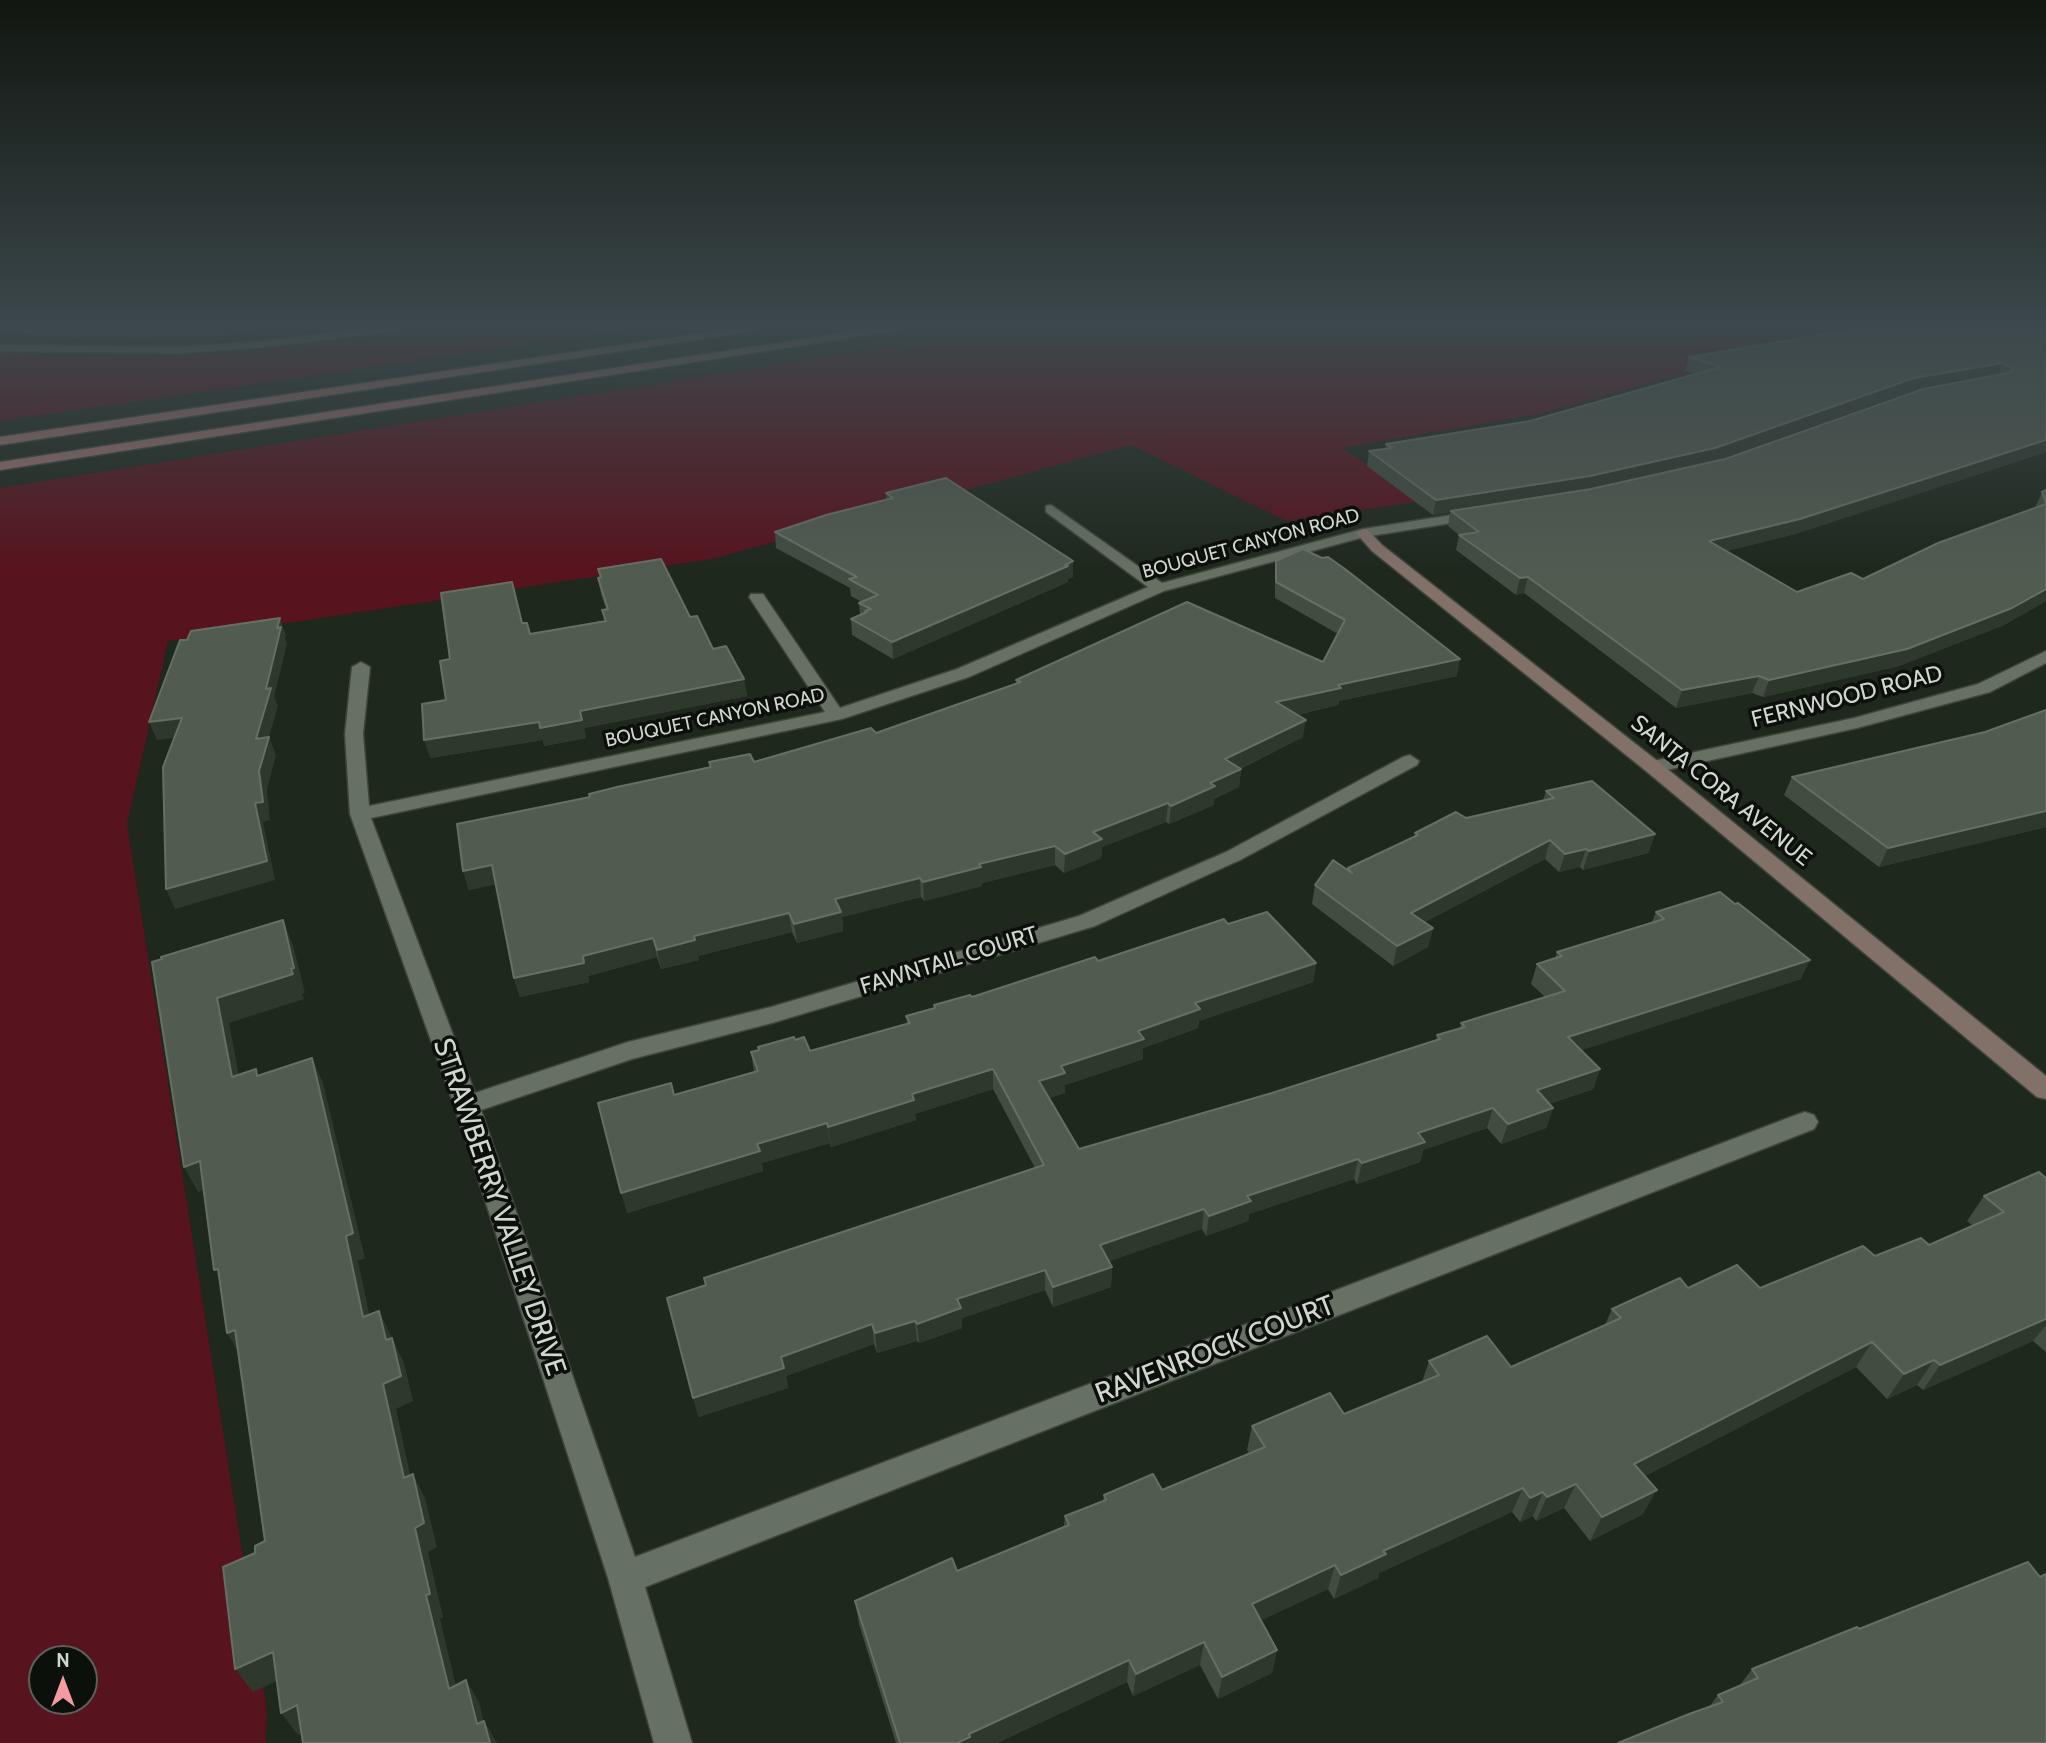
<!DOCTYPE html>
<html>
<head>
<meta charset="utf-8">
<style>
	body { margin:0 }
	#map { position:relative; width:2046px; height:1743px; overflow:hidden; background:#1f281d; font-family:Cabin,sans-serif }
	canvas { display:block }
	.north { position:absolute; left:28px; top:1645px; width:70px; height:70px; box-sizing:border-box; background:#0c100b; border:2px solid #5b605a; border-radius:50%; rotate:0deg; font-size:19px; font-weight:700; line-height:28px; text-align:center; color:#d1d7d0 }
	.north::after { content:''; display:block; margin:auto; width:24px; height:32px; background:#f49b9f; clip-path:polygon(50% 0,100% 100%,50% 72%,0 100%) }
</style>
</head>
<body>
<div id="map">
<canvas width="2046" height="1743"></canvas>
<div class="north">N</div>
</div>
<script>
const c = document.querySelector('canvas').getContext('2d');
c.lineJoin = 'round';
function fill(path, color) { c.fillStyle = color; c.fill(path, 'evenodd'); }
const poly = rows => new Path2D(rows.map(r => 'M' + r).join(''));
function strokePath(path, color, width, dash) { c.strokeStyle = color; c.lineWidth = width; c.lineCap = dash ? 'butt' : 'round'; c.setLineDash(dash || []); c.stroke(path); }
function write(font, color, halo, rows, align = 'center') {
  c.font = font + ' Cabin,sans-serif'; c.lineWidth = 7; c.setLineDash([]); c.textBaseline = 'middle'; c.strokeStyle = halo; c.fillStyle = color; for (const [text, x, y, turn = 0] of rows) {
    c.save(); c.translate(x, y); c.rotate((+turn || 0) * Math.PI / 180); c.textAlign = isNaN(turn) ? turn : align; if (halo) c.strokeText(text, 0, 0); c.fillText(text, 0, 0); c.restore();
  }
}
fill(poly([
	[426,328,642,328,0,421,0,353,85,357,231,354],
	[1008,328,1845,328,1544,413,1342,448,1421,501,1287,521,1131,445,711,559,168,641,127,824,267,1710,266,1743,0,1743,0,488],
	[42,1659,84,1659,84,1701,42,1701]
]), '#57131e');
const street = poly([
	[373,328,402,328,397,331,264,347,178,353,0,351,0,345,178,347,264,341,373,328],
	[1051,505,1162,583,1363,529,1477,511,1484,515,1477,519,1364,537,1164,591,969,677,842,719,371,818,475,1093,628,1042,771,1007,1079,916,1226,852,1403,757,1410,755,1419,761,1417,765,1240,860,1095,926,772,1023,632,1059,481,1110,635,1557,1796,1115,1805,1112,1814,1115,1818,1122,1814,1129,645,1587,692,1743,654,1743,608,1578,454,1105,350,814,345,734,352,667,361,662,370,667,363,734,369,806,825,712,749,597,751,594,763,594,840,708,957,669,1148,587,1046,512,1046,506,1051,505],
	[2046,651,2046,663,1990,692,1857,728,1653,773,1644,767,1653,761,1854,718,1978,684,2046,651]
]);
const secondary = poly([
	[1363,529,1368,530,1382,545,1660,763,2046,1076,2046,1099,2037,1097,1646,771,1372,551,1356,533,1363,529]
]);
const primary = poly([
	[735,328,759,328,754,331,0,445,0,437,735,328],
	[875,328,899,328,894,331,0,470,0,462,875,328]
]);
strokePath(street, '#3d443b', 3);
strokePath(secondary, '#3d443b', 3);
strokePath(primary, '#3d443b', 3);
fill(street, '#667063');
fill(secondary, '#827169');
fill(primary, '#9d716e');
fill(poly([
	[0,328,256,328,250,334,153,339,62,338,0,331],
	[1853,328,2046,328,2046,452,1795,534,1726,551,1797,592,1863,579,2035,508,2042,492,2046,490,2046,601,2004,625,1899,666,1763,697,1752,693,1676,708,1524,593,1516,595,1456,550,1459,535,1448,526,1450,512,1433,515,1367,466,1369,451,1385,449,1386,444,1530,421,1696,374,1685,370,1689,357,1852,329],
	[1923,389,1725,459,1711,462,1909,392],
	[886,493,1073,577,1068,579,1068,582,893,659,852,635,851,619,860,615,859,603,862,602,851,596,850,588,776,548,775,532,887,500],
	[1276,561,1457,676,1339,701,1338,705,1297,715,1303,737,1240,769,1241,769,1239,787,1214,799,1214,805,1169,824,1166,822,1102,847,1101,858,1064,873,1055,865,982,883,982,886,924,901,921,897,842,917,843,931,797,943,792,932,698,956,699,960,661,969,657,957,588,976,589,982,520,997,514,978,496,884,469,890,463,871,590,797,710,768,709,762,754,762,876,733,1016,684,1016,680,1323,662,1338,634,1275,598,1275,577],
	[598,569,690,617,713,649,744,679,747,696,584,728,586,738,544,746,543,740,430,758,446,700,450,659,522,623,530,634,604,621,602,610,606,609,601,594,598,578,600,577],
	[2046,710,2046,827,1879,867,1784,795,1792,777,1985,732],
	[1546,791,1655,834,1648,853,1583,870,1580,867,1559,872,1545,859,1425,922,1433,928,1428,947,1393,966,1312,904,1315,885,1347,870,1348,868,1414,836,1415,833,1466,818,1543,801],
	[1656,912,1801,979,1581,1050,1600,1069,1593,1089,1549,1104,1553,1108,1546,1128,1501,1144,1487,1128,1423,1150,1420,1162,1357,1184,1354,1179,1249,1214,1248,1221,1206,1236,1202,1229,1109,1261,1112,1267,1111,1287,1053,1307,1045,1290,962,1318,962,1328,919,1343,917,1341,877,1353,874,1344,786,1376,788,1388,698,1417,1035,1168,993,1089,915,1114,916,1120,831,1147,830,1143,762,1163,763,1171,627,1213,674,1095,754,1072,751,1052,795,1040,810,1051,907,1024,906,1016,934,1008,934,1005,972,997,1228,924,1316,963,1313,982,1199,1021,1198,1028,1143,1048,1143,1059,1065,1085,1065,1093,1049,1098,1079,1149,1272,1093,1436,1041,1437,1035,1460,1029,1461,1023,1545,997,1531,984,1537,964,1555,959,1557,952,1652,922],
	[2046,1178,2046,1352,2033,1341,1923,1390,1917,1385,1887,1399,1856,1367,1645,1476,1643,1514,1590,1541,1564,1508,1536,1521,1533,1516,1520,1522,1512,1512,1379,1573,1378,1578,1334,1599,1328,1589,1261,1620,1277,1650,1272,1673,1218,1699,1200,1665,1133,1696,1127,1682,997,1743,896,1743,859,1624,855,1601,957,1571,1064,1526,1065,1516,1103,1501,1104,1495,1162,1490,1249,1453,1247,1450,1252,1426,1344,1414,1422,1382,1429,1361,1511,1367,1605,1325,1612,1309,1688,1288,1760,1288,1875,1256,1929,1245,1973,1226,1967,1221,1984,1196],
	[2040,1577,2046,1743,1709,1707,1718,1695,1740,1685,1752,1669,1859,1629]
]), '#434c41');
fill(poly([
	[149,328,256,328,250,334,153,339],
	[2003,363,1998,376,1909,392,1710,462,1586,490,1451,511,1450,512,1433,515,1436,500,1914,378],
	[2046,440,2046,452,1795,534,1704,557,1709,541],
	[1073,561,1073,577,1068,579,1068,582,893,659,892,642],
	[1528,577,1524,593,1516,595,1520,578],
	[2046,589,2046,601,2004,625,1899,666,1763,697,1769,680],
	[280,618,286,635,285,639,287,644,274,697,278,706,263,757,256,739,277,628],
	[1460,659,1457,676,1339,701,1338,705,1274,720,1276,702,1338,685],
	[1759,676,1752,693,1676,708,1682,690],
	[744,679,747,696,584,728,586,738,544,746,543,740,430,758,424,740],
	[182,718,190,736,157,740,149,722],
	[1306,720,1303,737,1223,777,1225,759],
	[269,737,276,755,267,790,270,820,263,822,275,880,175,909,166,889,255,803,259,771],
	[1241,769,1239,787,1214,799,1214,805,1169,824,1171,806,1210,783],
	[1168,803,1166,822,1102,847,1101,858,1064,873,1065,854,1093,832],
	[2046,811,2046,827,1879,867,1888,848],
	[1655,834,1648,853,1583,870,1589,851],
	[1550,840,1545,859,1406,932,1411,913],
	[1055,846,1055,865,982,883,982,886,924,901,923,882,979,864],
	[1586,849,1580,867,1559,872,1565,854],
	[492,865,497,884,469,890,463,871],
	[920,878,921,897,842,917,843,931,797,943,794,924,835,899],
	[789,913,792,932,698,956,699,960,661,969,657,950,694,936],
	[283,920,293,945,305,993,302,994,304,999,229,1023,244,1102,232,1077,217,998,291,969],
	[1433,928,1428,947,1393,966,1397,946],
	[653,938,657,957,588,976,589,982,520,997,514,978,583,956],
	[1810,960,1801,979,1561,1057,1568,1037],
	[1316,963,1313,982,1199,1021,1198,1028,1143,1048,1143,1059,1065,1085,1065,1093,1038,1101,1039,1081,1061,1066,1195,1003],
	[312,1058,323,1083,365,1258,358,1261,375,1342,363,1317],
	[993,1069,993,1089,915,1114,916,1120,831,1147,828,1127,912,1094],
	[1600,1069,1593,1089,1530,1110,1537,1090],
	[1493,1108,1487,1128,1423,1150,1420,1162,1357,1184,1362,1163,1418,1133],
	[1553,1108,1546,1128,1501,1144,1508,1124],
	[827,1123,830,1143,762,1163,763,1171,627,1213,621,1193,757,1144],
	[1358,1159,1354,1179,1249,1214,1248,1221,1206,1236,1209,1216,1247,1196],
	[200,1161,214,1186,198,1192,184,1167],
	[1204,1209,1202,1229,1099,1265,1100,1245],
	[1112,1267,1111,1287,1053,1307,1053,1287],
	[1045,1270,1045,1290,962,1318,962,1328,919,1343,917,1324,957,1299],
	[379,1311,404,1363,413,1401,396,1409,416,1502,404,1478,383,1384,386,1340],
	[2046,1319,2046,1325,2033,1341,1923,1390,1940,1365],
	[915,1321,917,1341,877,1353,875,1333],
	[872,1324,874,1344,786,1376,788,1388,698,1417,693,1398,781,1357],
	[235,1330,242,1358,227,1333],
	[1872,1342,1856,1367,1622,1488,1634,1464],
	[1934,1360,1917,1385,1887,1399,1904,1374],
	[413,1474,425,1498,437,1547,428,1552,443,1617,440,1619,462,1711,449,1689,426,1595,415,1528],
	[1576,1484,1564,1508,1536,1521,1547,1497],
	[1523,1488,1512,1512,1379,1573,1378,1578,1334,1599,1341,1575,1383,1551],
	[1657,1490,1643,1514,1590,1541,1602,1517],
	[1543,1492,1533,1516,1520,1522,1530,1498],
	[1335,1565,1328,1589,1247,1627,1252,1604],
	[1204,1642,1200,1665,1133,1696,1136,1674],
	[1277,1650,1272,1673,1218,1699,1222,1677],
	[273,1652,290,1675,253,1692,235,1669],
	[1129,1660,1127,1682,997,1743,957,1743,969,1734],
	[466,1680,479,1702,489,1743,477,1724],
	[297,1705,314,1727,298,1735,281,1713],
	[484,1721,497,1743,490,1743]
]), '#2e382c');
const building = poly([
	[1862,328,2046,328,2046,440,1800,519,1709,541,1797,592,1851,573,1863,579,1938,543,2046,504,2046,589,2012,608,1907,649,1769,680,1759,676,1682,690,1528,577,1520,578,1459,535,1479,532,1451,511,1591,489,1725,459,1923,389,2008,373,2012,371,2011,367,2003,363,1914,378,1715,448,1590,476,1436,500,1369,451,1392,448,1386,444,1530,421,1720,367,1689,357,1862,328],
	[946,478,1073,561,1065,565,1068,566,892,642,851,619,867,612,865,611,871,609,859,603,878,595,849,579,857,577,775,532,826,515,893,498,886,493,946,478],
	[2046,490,2046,504,2042,492,2046,490],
	[1303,549,1322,558,1328,557,1345,569,1460,659,1338,685,1341,688,1276,702,1306,720,1225,759,1241,769,1210,783,1215,786,1171,806,1168,803,1093,832,1102,839,1065,854,1055,846,979,864,981,867,923,882,920,878,835,899,841,912,794,924,789,913,694,936,695,940,657,950,653,938,583,956,584,963,514,978,492,865,463,871,457,824,590,797,589,794,617,787,711,767,709,762,750,754,754,762,871,728,876,733,1021,682,1016,680,1187,602,1323,662,1345,620,1276,582,1276,561,1303,549],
	[661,559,690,617,697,616,713,649,726,646,744,679,580,711,582,720,540,728,539,722,424,740,422,704,446,700,440,661,450,659,441,593,512,582,522,623,527,623,530,634,606,621,602,610,608,609,598,578,601,577,598,569,661,559],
	[280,618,277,628,281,627,266,689,271,688,256,739,269,737,259,771,263,802,255,803,267,861,166,889,163,767,182,718,149,722,180,640,187,640,191,631,280,618],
	[2046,710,2046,811,1888,848,1792,777,1985,732,2046,710],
	[1592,781,1655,834,1589,851,1586,849,1565,854,1550,840,1411,913,1433,928,1397,946,1315,885,1333,860,1352,873,1348,868,1418,835,1415,833,1456,812,1466,818,1554,798,1546,791,1592,781],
	[1720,892,1735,904,1738,903,1810,960,1568,1037,1600,1069,1537,1090,1553,1108,1508,1124,1493,1108,1418,1133,1425,1142,1362,1163,1358,1159,1247,1196,1251,1201,1209,1216,1204,1209,1100,1245,1112,1267,1053,1287,1045,1270,957,1299,961,1308,917,1324,915,1321,875,1333,872,1324,781,1357,784,1368,693,1398,667,1298,706,1285,704,1278,1044,1165,993,1069,912,1094,914,1100,828,1127,827,1123,757,1144,760,1151,621,1193,598,1103,671,1083,674,1095,758,1071,751,1052,759,1050,758,1047,794,1037,795,1040,804,1037,810,1051,910,1023,906,1016,935,1008,934,1005,970,995,972,997,1095,957,1098,961,1224,919,1228,924,1267,912,1316,963,1195,1003,1200,1009,1138,1031,1144,1039,1061,1066,1065,1073,1039,1081,1079,1149,1272,1093,1440,1039,1437,1035,1465,1027,1461,1023,1565,991,1537,964,1562,956,1557,952,1664,919,1656,912,1720,892],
	[283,920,294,968,291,969,293,974,217,998,232,1077,256,1069,257,1076,312,1058,353,1233,346,1236,363,1317,379,1311,386,1340,392,1338,401,1376,383,1384,404,1478,413,1474,424,1523,415,1528,430,1594,426,1595,449,1689,466,1680,477,1724,484,1721,490,1743,303,1743,297,1705,281,1713,273,1652,235,1669,223,1567,255,1553,255,1546,265,1541,235,1330,227,1333,218,1269,214,1270,200,1161,184,1167,152,962,162,959,161,957,283,920],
	[2039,1172,2046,1178,2046,1319,1940,1365,1934,1360,1904,1374,1872,1342,1634,1464,1657,1490,1602,1517,1576,1484,1547,1497,1543,1492,1530,1498,1523,1488,1383,1551,1386,1554,1341,1575,1335,1565,1252,1604,1277,1650,1222,1677,1204,1642,1136,1674,1129,1660,969,1734,970,1737,957,1743,900,1743,855,1601,952,1558,957,1571,1069,1525,1065,1516,1106,1500,1104,1495,1153,1474,1162,1490,1265,1447,1252,1426,1330,1393,1344,1414,1439,1375,1429,1361,1487,1336,1511,1367,1621,1318,1612,1309,1680,1278,1688,1288,1737,1265,1760,1288,1863,1246,1875,1256,1921,1238,1929,1245,2004,1212,1984,1196,2039,1172],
	[2028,1562,2040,1577,2046,1574,2046,1743,1618,1743,1689,1714,1723,1702,1718,1695,1758,1678,1752,1669,1857,1627,1859,1629,2028,1562]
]);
fill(building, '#525b50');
strokePath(building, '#666f64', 2);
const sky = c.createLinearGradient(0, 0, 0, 572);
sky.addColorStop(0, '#111610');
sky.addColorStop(0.57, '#3c484c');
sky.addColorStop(1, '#3c484c00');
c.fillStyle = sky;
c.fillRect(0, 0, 2046, 572);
write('19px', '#d1d7d0', '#0c100b', [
	["BOUQUET CANYON ROAD",1251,544,-15],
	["BOUQUET CANYON ROAD",715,718,-12]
]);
write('23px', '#d1d7d0', '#0c100b', [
	["FERNWOOD ROAD",1847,697,-14],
	["SANTA CORA AVENUE",1721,791,39],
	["FAWNTAIL COURT",949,961,-17]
]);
write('28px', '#d1d7d0', '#0c100b', [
	["STRAWBERRY VALLEY DRIVE",499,1207,71],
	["RAVENROCK COURT",1215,1350,-21]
]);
</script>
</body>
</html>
